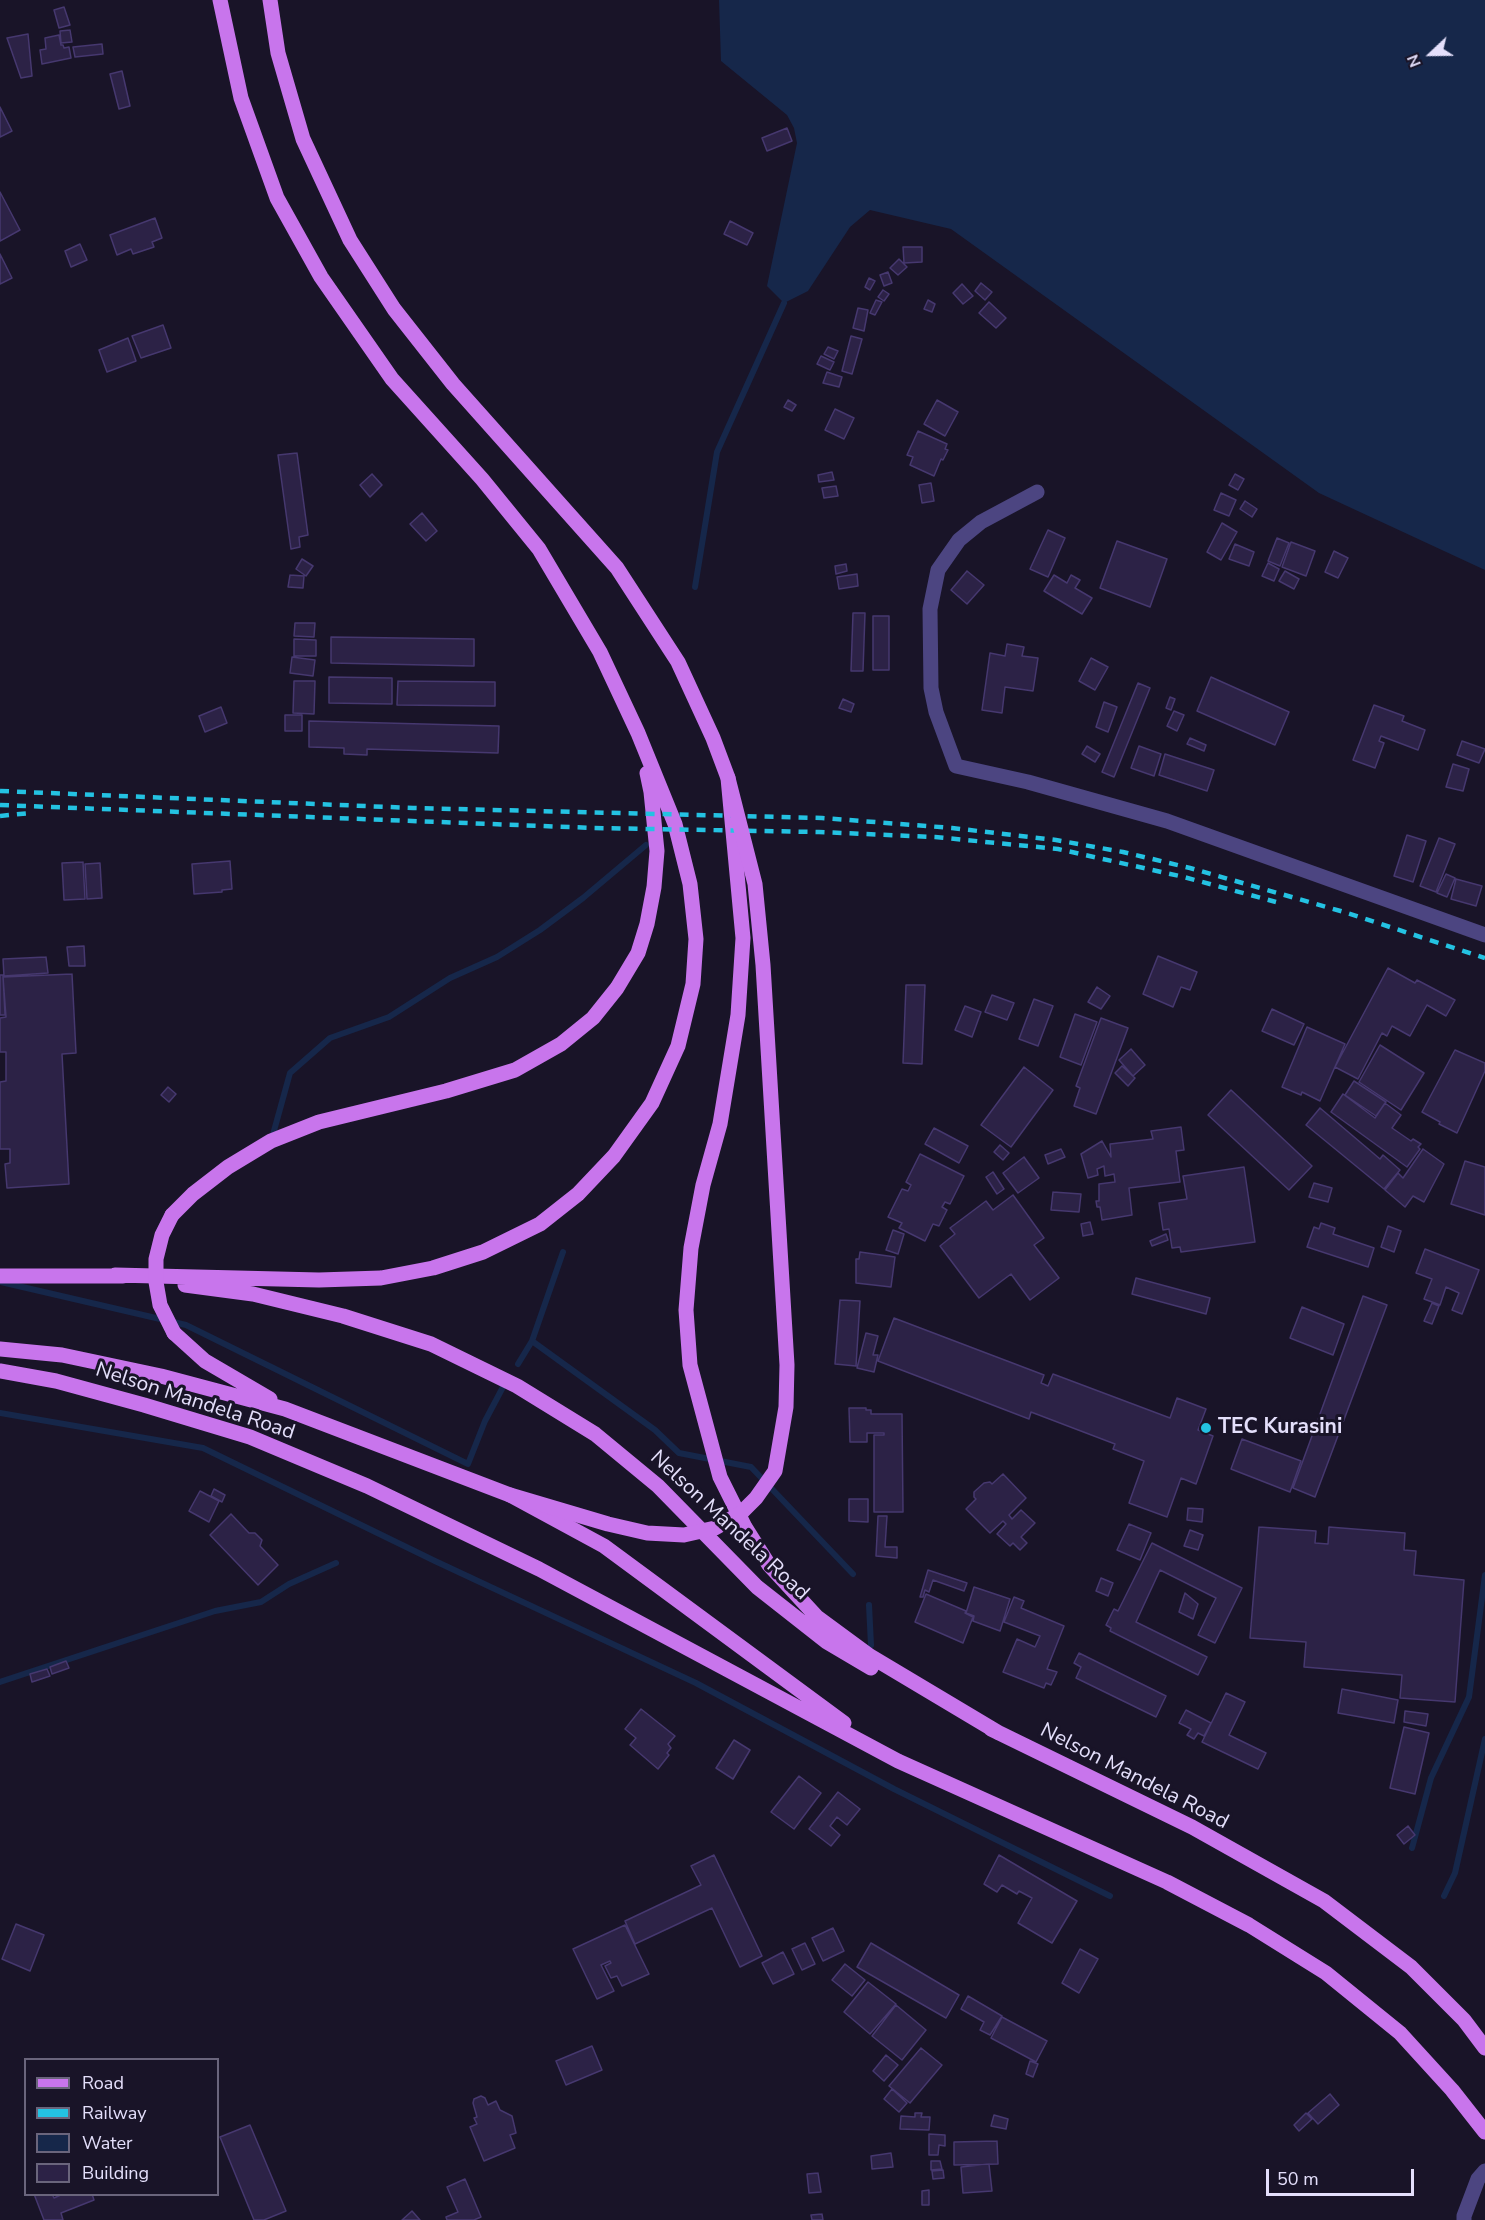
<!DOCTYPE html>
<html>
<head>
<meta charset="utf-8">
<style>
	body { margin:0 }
	#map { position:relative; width:1485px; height:2220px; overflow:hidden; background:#191428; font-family:"Nunito Sans",sans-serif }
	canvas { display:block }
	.legend { position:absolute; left:24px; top:2058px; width:195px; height:138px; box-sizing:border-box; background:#191428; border:2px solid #6a657c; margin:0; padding:8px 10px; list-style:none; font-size:18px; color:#e4dffb }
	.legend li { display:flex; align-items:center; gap:12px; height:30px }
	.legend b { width:30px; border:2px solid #6a657c }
	.north { position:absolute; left:1401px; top:24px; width:60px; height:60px; -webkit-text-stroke:4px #191428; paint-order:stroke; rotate:248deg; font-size:16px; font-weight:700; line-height:24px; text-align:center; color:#e4dffb }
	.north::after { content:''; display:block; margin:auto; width:21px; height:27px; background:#e4dffb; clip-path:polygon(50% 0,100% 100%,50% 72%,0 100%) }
	.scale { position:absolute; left:1266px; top:2169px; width:148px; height:27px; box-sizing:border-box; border:3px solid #e4dffb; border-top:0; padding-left:8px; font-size:18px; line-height:21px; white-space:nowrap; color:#e4dffb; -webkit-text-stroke:4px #191428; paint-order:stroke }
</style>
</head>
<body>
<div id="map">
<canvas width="1485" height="2220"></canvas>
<ul class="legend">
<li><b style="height:8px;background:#c875ec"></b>Road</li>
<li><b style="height:8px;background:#24c2e2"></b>Railway</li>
<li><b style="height:16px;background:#16274a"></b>Water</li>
<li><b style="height:16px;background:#2c2246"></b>Building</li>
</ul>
<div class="north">N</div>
<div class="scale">50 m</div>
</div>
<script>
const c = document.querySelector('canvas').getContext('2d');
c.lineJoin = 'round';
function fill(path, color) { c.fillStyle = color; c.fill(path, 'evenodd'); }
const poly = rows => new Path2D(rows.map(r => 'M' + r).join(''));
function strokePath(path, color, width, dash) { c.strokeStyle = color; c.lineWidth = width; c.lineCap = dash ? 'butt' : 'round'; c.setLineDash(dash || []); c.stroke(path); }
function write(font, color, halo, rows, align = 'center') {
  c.font = font + ' "Nunito Sans",sans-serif'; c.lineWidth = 6; c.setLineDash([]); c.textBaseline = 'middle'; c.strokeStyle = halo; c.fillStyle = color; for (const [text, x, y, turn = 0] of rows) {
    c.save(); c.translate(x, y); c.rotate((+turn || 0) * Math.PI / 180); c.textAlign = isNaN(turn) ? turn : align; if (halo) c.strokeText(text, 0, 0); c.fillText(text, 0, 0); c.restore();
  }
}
fill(poly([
	[719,0,1485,0,1485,570,1319,493,951,229,870,210,850,227,808,291,784,303,767,286,797,143,794,128,787,115,721,61]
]), '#16274a');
strokePath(poly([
	[695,587,717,452,784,303],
	[272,1138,290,1073,330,1038,389,1017,450,978,497,957,540,930,583,898,646,845],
	[1,1282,186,1325,468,1464,485,1421,503,1387],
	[532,1341,655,1430,679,1453,751,1467,853,1574],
	[518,1364,532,1341,563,1252],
	[0,1413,203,1448,435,1561,696,1683,894,1789,1110,1896],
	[869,1605,871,1645],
	[0,1682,215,1611,261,1602,289,1584,336,1563],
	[1412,1848,1431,1778,1469,1697,1485,1575],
	[1444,1896,1455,1873,1485,1739]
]), '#16274a', 6);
const building = poly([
	[64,7,70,25,59,28,54,10,64,7],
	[70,30,72,42,61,43,60,31,70,30],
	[28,34,32,76,21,78,7,38,28,34],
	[59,35,61,45,63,45,64,48,69,47,71,58,42,64,40,50,46,49,45,38,59,35],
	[102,44,103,54,75,57,73,47,102,44],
	[122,71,130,106,119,109,110,74,122,71],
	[0,107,12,131,0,137,0,107],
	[787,128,792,141,767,151,762,138,787,128],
	[0,192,20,230,0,241,0,192],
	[155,218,162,238,152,242,154,247,133,254,131,249,117,255,110,235,155,218],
	[730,221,753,233,747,245,724,234,730,221],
	[80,244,87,260,71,267,65,251,80,244],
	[903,247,922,247,922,262,904,263,903,247],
	[0,254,12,278,0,284,0,254],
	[899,259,907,267,898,275,890,268,899,259],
	[888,272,892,283,884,286,880,275,888,272],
	[869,278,875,281,870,290,865,287,869,278],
	[981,283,992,292,985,300,975,291,981,283],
	[962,284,973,296,963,304,953,293,962,284],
	[883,290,889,294,884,301,878,297,883,290],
	[876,300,882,302,875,315,870,313,876,300],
	[928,300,935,304,932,312,924,309,928,300],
	[989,302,1006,318,996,328,979,313,989,302],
	[858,308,868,310,864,331,853,328,858,308],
	[163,325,171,348,141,358,132,336,163,325],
	[851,336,862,339,852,374,842,371,851,336],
	[128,338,136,361,107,372,99,350,128,338],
	[828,347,838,351,834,359,824,354,828,347],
	[821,356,834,362,830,370,817,364,821,356],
	[827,372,842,377,839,387,823,383,827,372],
	[788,400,796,405,792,411,784,407,788,400],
	[937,400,958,412,945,436,924,424,937,400],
	[835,409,854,418,844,439,825,430,835,409],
	[918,431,947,444,945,449,948,450,943,460,941,459,934,476,910,465,913,457,907,455,918,431],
	[297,453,308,535,299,537,300,547,291,549,278,455,297,453],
	[832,472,834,480,819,482,818,475,832,472],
	[372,474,382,485,370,497,360,485,372,474],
	[1235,474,1244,479,1238,490,1229,485,1235,474],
	[931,483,934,501,922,503,919,485,931,483],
	[836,486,838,496,824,498,822,488,836,486],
	[1221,493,1236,500,1229,516,1214,510,1221,493],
	[1245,501,1257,509,1252,517,1240,509,1245,501],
	[422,513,437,531,426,541,410,524,422,513],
	[1222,523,1237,532,1221,560,1207,552,1222,523],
	[1048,530,1065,538,1048,577,1030,569,1048,530],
	[1277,538,1289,543,1280,566,1268,561,1277,538],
	[1117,541,1167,559,1150,607,1100,588,1117,541],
	[1291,542,1315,551,1306,576,1282,567,1291,542],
	[1235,544,1254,552,1249,566,1229,559,1235,544],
	[1334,551,1348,558,1338,578,1325,572,1334,551],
	[302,559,313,566,306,576,296,569,302,559],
	[1268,563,1279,569,1274,581,1262,576,1268,563],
	[846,564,847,571,836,574,835,566,846,564],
	[967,571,984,585,967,604,951,590,967,571],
	[1285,571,1299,579,1294,589,1279,581,1285,571],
	[857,574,858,586,839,589,837,577,857,574],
	[290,575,304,576,303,588,288,587,290,575],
	[1054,575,1067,583,1071,575,1080,580,1075,588,1092,598,1082,614,1044,591,1054,575],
	[853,613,865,613,863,671,851,671,853,613],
	[873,616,889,616,889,670,873,670,873,616],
	[295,623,315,623,314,637,294,636,295,623],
	[331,637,474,639,474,666,331,663,331,637],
	[294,639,316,640,316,656,294,656,294,639],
	[1007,644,1024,647,1022,656,1038,658,1033,691,1005,687,1002,713,982,710,990,653,1005,656,1007,644],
	[292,657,315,660,313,676,290,673,292,657],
	[1091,658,1108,667,1095,690,1079,681,1091,658],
	[329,677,392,678,392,704,329,703,329,677],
	[1211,677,1289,712,1275,745,1197,711,1211,677],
	[294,681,315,681,314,714,293,713,294,681],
	[398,681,495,682,495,706,397,705,398,681],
	[1138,683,1150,688,1114,777,1102,772,1138,683],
	[1170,697,1175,699,1171,710,1166,708,1170,697],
	[843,699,854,704,851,712,839,708,843,699],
	[1104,702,1117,707,1108,732,1096,727,1104,702],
	[1374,705,1404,716,1402,721,1425,730,1418,750,1381,736,1379,741,1384,743,1375,768,1353,760,1374,705],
	[221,707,227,723,205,732,199,716,221,707],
	[1174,711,1184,715,1177,731,1167,726,1174,711],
	[285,715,302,715,302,731,285,731,285,715],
	[309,721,499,726,498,753,367,749,367,755,344,754,344,748,309,747,309,721],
	[1190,738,1206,745,1204,751,1187,744,1190,738],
	[1462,741,1485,749,1479,763,1457,755,1462,741],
	[1087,746,1100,754,1095,762,1082,754,1087,746],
	[1139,746,1161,754,1154,776,1131,768,1139,746],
	[1165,754,1214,770,1207,791,1159,775,1165,754],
	[1453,764,1469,769,1463,791,1446,787,1453,764],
	[1407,835,1426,841,1413,882,1394,876,1407,835],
	[1439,838,1455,844,1436,892,1420,886,1439,838],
	[230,861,232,889,222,890,222,892,194,894,192,864,230,861],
	[83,862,85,899,64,900,62,863,83,862],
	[100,863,102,898,87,899,85,864,100,863],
	[1446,874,1455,878,1447,897,1437,893,1446,874],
	[1456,879,1482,886,1476,906,1451,899,1456,879],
	[84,946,85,966,69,966,67,947,84,946],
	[1158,956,1197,972,1190,990,1181,987,1173,1007,1143,994,1158,956],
	[46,957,48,973,4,976,3,959,46,957],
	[1388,968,1415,983,1417,980,1455,1000,1446,1016,1427,1005,1410,1036,1392,1026,1387,1036,1382,1033,1358,1079,1335,1067,1388,968],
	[72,974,76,1053,62,1054,69,1184,7,1188,5,1164,10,1163,10,1149,0,1149,0,1082,6,1081,6,1052,0,1052,0,1018,6,1017,3,977,72,974],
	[0,975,3,975,5,1015,0,1015,0,975],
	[906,985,925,985,922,1064,903,1063,906,985],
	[1097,987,1110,996,1101,1009,1088,1002,1097,987],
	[992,995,1014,1003,1007,1020,985,1012,992,995],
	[1034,999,1053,1006,1038,1046,1019,1039,1034,999],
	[965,1006,981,1012,972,1037,955,1030,965,1006],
	[1272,1009,1304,1024,1294,1045,1262,1031,1272,1009],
	[1075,1014,1097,1022,1081,1065,1060,1057,1075,1014],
	[1101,1018,1128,1028,1096,1114,1074,1106,1080,1088,1076,1086,1101,1018],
	[1307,1027,1345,1044,1320,1101,1302,1092,1301,1095,1282,1087,1307,1027],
	[1380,1045,1424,1073,1401,1110,1359,1082,1380,1045],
	[1131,1049,1145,1065,1133,1076,1119,1060,1131,1049],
	[1455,1050,1485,1063,1485,1071,1457,1133,1439,1124,1440,1122,1422,1112,1455,1050],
	[1122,1066,1135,1078,1128,1086,1115,1073,1122,1066],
	[1024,1067,1053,1090,1011,1147,981,1125,1024,1067],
	[1354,1081,1386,1102,1376,1116,1345,1095,1354,1081],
	[168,1087,176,1094,169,1102,161,1095,168,1087],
	[1231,1090,1312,1166,1289,1190,1208,1115,1231,1090],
	[1343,1094,1375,1118,1385,1103,1401,1115,1392,1128,1411,1141,1413,1139,1421,1144,1418,1147,1420,1149,1407,1167,1331,1112,1343,1094],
	[1320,1108,1380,1159,1383,1155,1400,1170,1384,1189,1306,1125,1320,1108],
	[1181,1127,1184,1150,1176,1151,1180,1182,1129,1188,1132,1215,1102,1220,1100,1207,1097,1207,1096,1201,1099,1201,1099,1184,1115,1182,1114,1174,1105,1176,1104,1166,1097,1169,1098,1175,1088,1178,1081,1154,1102,1141,1111,1157,1110,1144,1153,1139,1151,1131,1181,1127],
	[934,1128,968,1146,959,1163,925,1144,934,1128],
	[1000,1145,1009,1153,1003,1160,994,1152,1000,1145],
	[1061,1149,1065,1157,1048,1164,1045,1155,1061,1149],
	[1423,1149,1444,1164,1424,1202,1413,1196,1405,1207,1385,1190,1398,1173,1403,1178,1423,1149],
	[920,1154,964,1176,950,1204,945,1202,942,1207,947,1210,939,1226,933,1224,925,1241,899,1228,902,1223,888,1217,902,1189,908,1191,911,1185,906,1182,920,1154],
	[1024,1157,1039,1178,1018,1193,1003,1173,1024,1157],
	[1465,1161,1485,1167,1485,1215,1451,1204,1465,1161],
	[1244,1167,1255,1242,1181,1252,1180,1247,1172,1248,1169,1229,1163,1230,1159,1203,1187,1199,1183,1176,1244,1167],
	[993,1172,1004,1189,997,1194,986,1177,993,1172],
	[1314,1183,1332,1188,1328,1202,1309,1197,1314,1183],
	[1053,1192,1081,1194,1079,1212,1051,1210,1053,1192],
	[1013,1195,1044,1238,1034,1245,1059,1278,1030,1300,1011,1274,979,1298,940,1246,955,1234,950,1228,986,1201,993,1210,1013,1195],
	[1090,1222,1093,1234,1083,1236,1081,1224,1090,1222],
	[1321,1223,1335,1228,1333,1234,1374,1248,1368,1267,1307,1247,1314,1227,1319,1229,1321,1223],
	[1388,1226,1401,1231,1394,1252,1381,1247,1388,1226],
	[893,1230,904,1234,898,1254,886,1250,893,1230],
	[1166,1234,1168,1240,1152,1246,1150,1241,1166,1234],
	[1425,1249,1479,1270,1462,1314,1452,1310,1459,1293,1446,1287,1440,1305,1424,1299,1432,1279,1416,1273,1425,1249],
	[860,1252,895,1257,891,1287,856,1283,856,1259,859,1259,860,1252],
	[1136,1278,1210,1298,1206,1314,1132,1294,1136,1278],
	[1363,1296,1387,1305,1315,1497,1293,1488,1363,1296],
	[840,1300,860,1301,856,1366,835,1364,840,1300],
	[1432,1303,1439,1306,1432,1324,1424,1321,1432,1303],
	[1302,1307,1344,1324,1333,1355,1290,1338,1302,1307],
	[894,1318,1044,1375,1041,1383,1048,1386,1053,1374,1170,1418,1177,1398,1206,1409,1198,1430,1213,1436,1196,1484,1181,1478,1167,1517,1129,1503,1144,1461,1113,1449,1115,1444,1031,1412,1029,1419,878,1361,894,1318],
	[866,1333,878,1336,873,1355,878,1355,874,1372,857,1368,866,1333],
	[849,1408,866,1408,866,1410,871,1410,871,1414,902,1414,903,1512,874,1512,874,1435,884,1435,884,1433,867,1433,867,1442,850,1442,849,1408],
	[1242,1439,1301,1461,1290,1492,1231,1469,1242,1439],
	[1003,1474,1026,1498,1009,1515,1012,1519,1021,1510,1035,1523,1021,1537,1027,1543,1020,1550,1013,1543,1010,1546,997,1534,1006,1524,1003,1521,990,1533,966,1509,976,1499,974,1497,974,1492,984,1483,990,1482,992,1484,1003,1474],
	[214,1489,225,1495,222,1502,211,1496,214,1489],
	[200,1491,219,1501,209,1522,189,1511,200,1491],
	[849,1499,868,1499,868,1522,849,1521,849,1499],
	[1188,1508,1203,1509,1202,1522,1187,1520,1188,1508],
	[231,1514,249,1533,255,1533,262,1540,260,1546,278,1565,258,1585,210,1535,231,1514],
	[878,1516,887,1516,885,1547,897,1547,897,1558,876,1556,878,1516],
	[1129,1524,1151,1533,1140,1560,1117,1550,1129,1524],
	[1259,1527,1316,1531,1315,1543,1328,1544,1329,1527,1405,1533,1404,1550,1416,1551,1414,1575,1464,1580,1455,1702,1400,1698,1402,1675,1304,1667,1306,1642,1250,1638,1259,1527],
	[1190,1530,1203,1535,1198,1550,1184,1546,1190,1530],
	[1152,1543,1242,1588,1215,1643,1198,1635,1216,1598,1160,1570,1136,1622,1207,1657,1198,1675,1110,1631,1111,1628,1106,1625,1114,1609,1118,1611,1152,1543],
	[928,1570,967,1583,964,1591,933,1580,929,1592,925,1590,923,1597,920,1597,928,1570],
	[1101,1578,1113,1583,1108,1596,1096,1591,1101,1578],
	[974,1587,1010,1599,1000,1631,973,1621,974,1616,966,1613,974,1587],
	[1185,1593,1198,1604,1193,1619,1179,1612,1185,1593],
	[926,1594,966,1611,965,1613,973,1617,963,1643,915,1622,926,1594],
	[1014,1597,1024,1601,1021,1608,1064,1626,1047,1669,1057,1672,1051,1685,1046,1683,1044,1688,1003,1672,1017,1639,1035,1647,1040,1636,1004,1622,1014,1597],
	[1079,1653,1166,1696,1156,1717,1076,1678,1081,1667,1074,1663,1079,1653],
	[66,1661,69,1668,52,1674,50,1667,66,1661],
	[47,1669,50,1676,32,1682,30,1674,47,1669],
	[1342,1689,1398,1700,1394,1723,1338,1713,1342,1689],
	[1226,1693,1245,1702,1229,1735,1266,1753,1258,1769,1202,1742,1226,1693],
	[641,1709,675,1736,668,1744,671,1748,667,1753,669,1755,658,1769,630,1745,636,1738,625,1729,641,1709],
	[1186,1710,1211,1723,1204,1736,1198,1733,1194,1739,1187,1735,1191,1729,1179,1723,1186,1710],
	[1405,1711,1428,1714,1426,1726,1404,1722,1405,1711],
	[1404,1727,1429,1733,1415,1794,1390,1788,1404,1727],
	[734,1740,750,1750,733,1779,716,1768,734,1740],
	[799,1776,821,1793,794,1829,771,1812,799,1776],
	[838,1792,860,1809,847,1825,837,1817,830,1826,840,1835,831,1846,809,1829,838,1792],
	[1408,1826,1415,1835,1404,1844,1397,1835,1408,1826],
	[714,1855,762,1956,740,1967,712,1908,635,1944,625,1921,701,1885,691,1866,714,1855],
	[999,1855,1077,1901,1052,1943,1018,1923,1032,1898,1019,1891,1017,1894,1002,1885,997,1892,984,1884,999,1855],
	[16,1924,44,1935,30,1971,2,1959,16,1924],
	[625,1925,649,1974,622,1986,617,1976,611,1978,605,1966,611,1963,610,1961,601,1965,614,1991,597,1999,573,1949,625,1925],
	[833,1928,844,1951,823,1961,812,1938,833,1928],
	[805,1943,815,1964,802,1970,792,1949,805,1943],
	[871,1943,959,1995,946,2018,857,1967,871,1943],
	[1080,1949,1098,1959,1079,1993,1062,1983,1080,1949],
	[783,1952,794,1974,773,1984,762,1963,783,1952],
	[845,1964,865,1980,852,1996,832,1980,845,1964],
	[868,1982,896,2004,870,2034,844,2012,868,1982],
	[968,1996,1002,2016,990,2035,980,2030,984,2022,961,2009,968,1996],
	[896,2005,926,2030,902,2060,872,2036,896,2005],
	[1002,2017,1047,2041,1036,2062,991,2038,1002,2017],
	[592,2046,602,2070,566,2085,556,2061,592,2046],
	[921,2048,942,2065,910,2103,889,2086,921,2048],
	[886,2055,898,2065,884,2081,873,2071,886,2055],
	[1030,2061,1038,2064,1033,2077,1026,2074,1030,2061],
	[892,2089,907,2103,899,2112,884,2099,892,2089],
	[1330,2094,1339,2105,1318,2124,1308,2113,1330,2094],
	[481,2096,485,2098,488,2105,496,2101,500,2110,512,2116,516,2133,510,2135,515,2148,484,2161,470,2127,477,2124,474,2118,477,2117,473,2103,474,2099,481,2096],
	[915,2113,922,2113,921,2117,930,2117,929,2130,900,2129,901,2116,915,2117,915,2113],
	[1306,2113,1312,2119,1299,2131,1294,2125,1306,2113],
	[994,2115,1008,2119,1006,2129,991,2126,994,2115],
	[250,2125,286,2211,264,2220,254,2220,220,2137,250,2125],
	[929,2134,945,2135,945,2146,939,2145,938,2155,929,2155,929,2134],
	[997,2141,998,2164,954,2165,954,2142,997,2141],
	[891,2153,893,2167,872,2169,871,2156,891,2153],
	[931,2161,940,2161,942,2169,931,2170,931,2161],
	[989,2164,992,2191,963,2193,961,2167,989,2164],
	[943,2170,944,2178,933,2179,932,2171,943,2170],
	[818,2173,821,2192,809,2193,807,2174,818,2173],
	[465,2179,481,2217,474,2220,447,2220,446,2217,458,2212,447,2187,465,2179],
	[929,2190,929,2205,922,2205,922,2191,929,2190],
	[34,2194,52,2194,54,2198,63,2194,92,2194,94,2200,61,2213,63,2220,44,2220,34,2194],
	[412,2211,420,2220,402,2220,412,2211],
	[822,2214,823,2220,812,2220,811,2215,822,2214]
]);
fill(building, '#2c2246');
strokePath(building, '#46386f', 1.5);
strokePath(poly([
	[1037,492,981,522,959,540,938,570,930,609,931,688,936,712,956,766,1028,782,1167,821,1485,935],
	[1464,2220,1464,2216,1478,2179,1485,2171]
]), '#4c4581', 15);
strokePath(poly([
	[270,0,278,53,303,139,350,240,394,309,453,384,617,568,678,662,713,738,728,778,743,938,738,1015,720,1124,703,1185,691,1248,686,1310,690,1365,720,1477,745,1527,769,1565,817,1617,870,1656,999,1733],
	[172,1215,193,1194,228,1167,271,1141,319,1122,446,1091,515,1070,561,1044,593,1018,617,988,638,953,647,924,654,887,657,851,651,792,647,773],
	[115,1275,319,1280,381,1278,433,1268,483,1252,540,1224,578,1194,614,1156,652,1103,678,1046,693,984,696,939,690,884,675,824,638,733,600,652,539,549,482,479,392,379,321,277,277,198,241,98,220,0],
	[0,1276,123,1276],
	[185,1285,253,1294,343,1316,431,1344,517,1386,595,1434,658,1486,757,1587,827,1642,871,1668],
	[174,1333,205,1361,270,1399],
	[0,1349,62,1355,161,1376,285,1409,510,1495,604,1546,844,1723],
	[0,1371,56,1381,144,1405,250,1437,367,1486,539,1569,898,1761,1167,1882,1249,1925,1326,1973,1400,2033,1452,2090,1485,2132],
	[991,1729,1192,1827,1324,1901,1411,1967,1464,2020,1485,2048]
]), '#c875ec', 15);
strokePath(poly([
	[0,791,413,808,822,818,952,828,1056,840,1123,852,1190,868,1344,912,1485,958],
	[0,805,594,828,819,832,935,837,1058,849,1184,877,1276,902],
	[0,816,30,813]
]), '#24c2e2', 4.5, [9, 8]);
strokePath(poly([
	[172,1215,162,1235,156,1259,156,1282,160,1305,174,1333],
	[510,1495,608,1524,647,1533,684,1535,715,1528,741,1513,756,1498,775,1471,786,1407,787,1365,763,965,755,884,728,778]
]), '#c875ec', 15);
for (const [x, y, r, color] of [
	[1206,1428,6,"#24c2e2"]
]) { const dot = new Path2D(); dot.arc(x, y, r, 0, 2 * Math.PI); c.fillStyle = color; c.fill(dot); strokePath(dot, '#191428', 2); }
write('21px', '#e4dffb', '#191428', [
	["Nelson Mandela Road",195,1402,18],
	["Nelson Mandela Road",729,1526,43],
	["Nelson Mandela Road",1134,1777,27]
]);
write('bold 21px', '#e4dffb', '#191428', [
	["TEC Kurasini",1218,1428]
], 'left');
</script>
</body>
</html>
